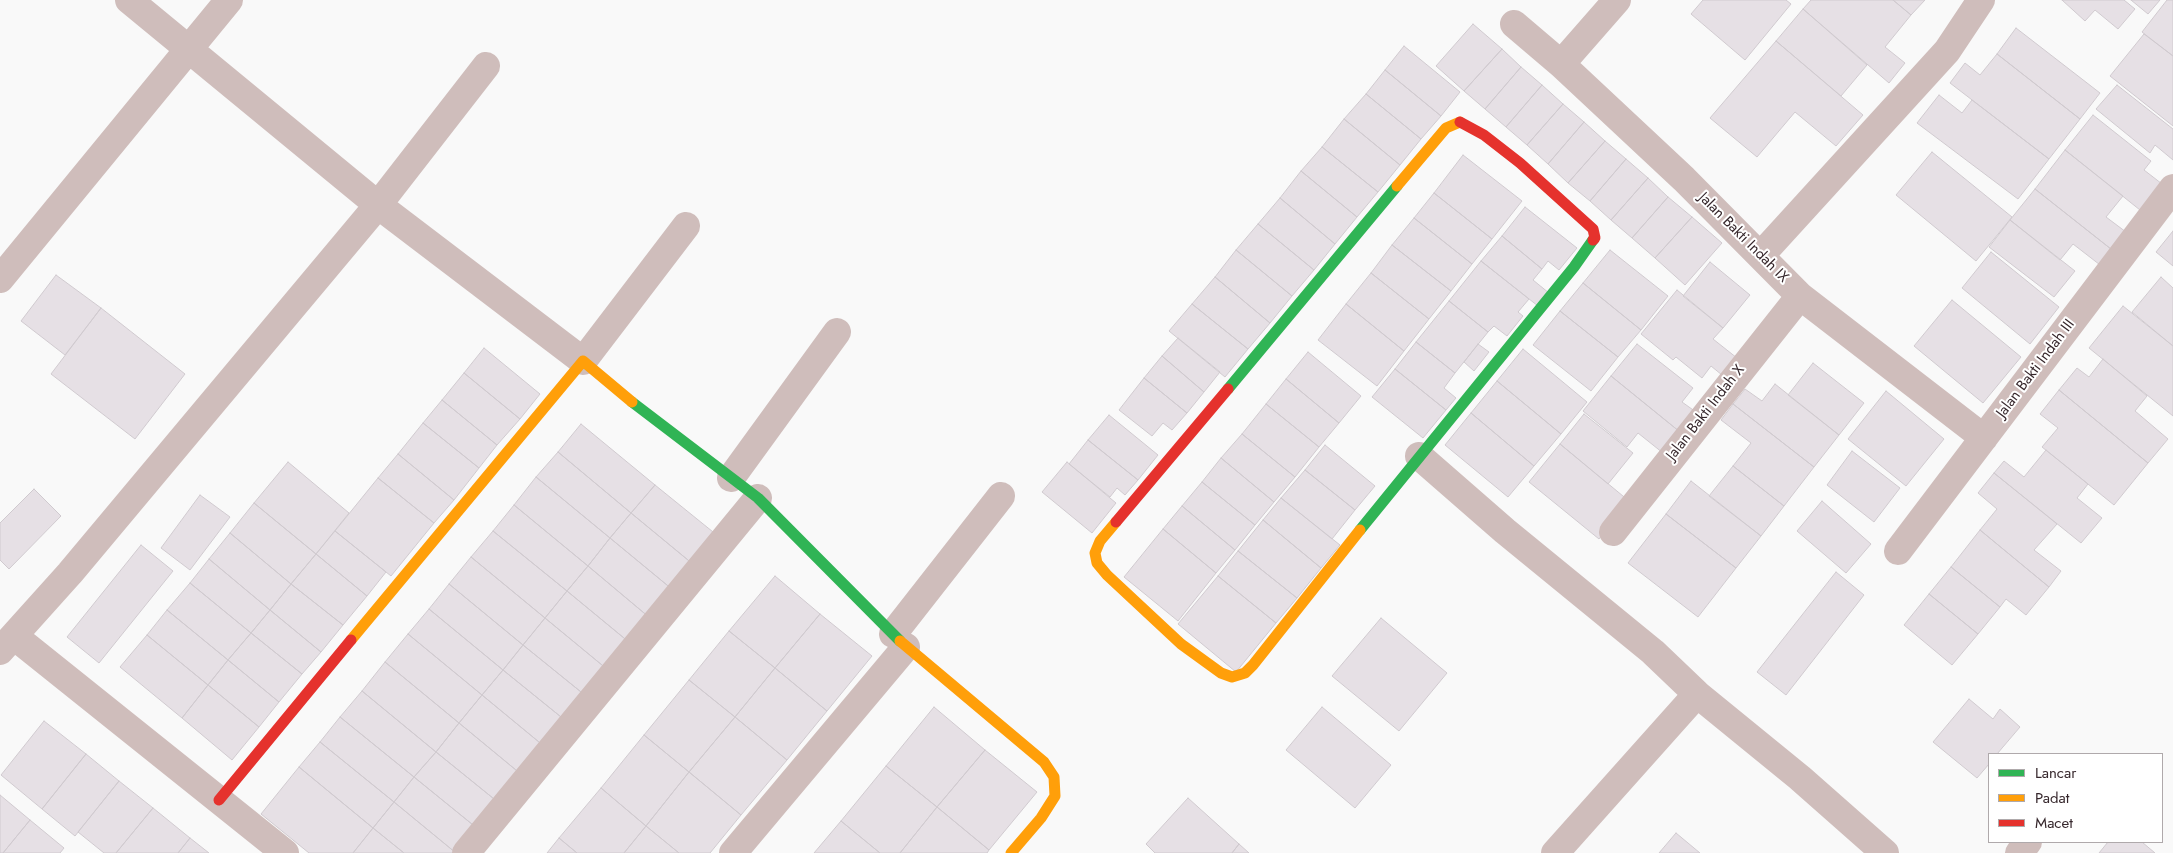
<!DOCTYPE html>
<html>
<head>
<meta charset="utf-8">
<style>
	body { margin:0 }
	#map { position:relative; width:2173px; height:853px; overflow:hidden; background:#f9f9f9; font-family:Jost,sans-serif }
	canvas { display:block }
	.legend { position:absolute; left:1988px; top:753px; width:175px; height:90px; box-sizing:border-box; background:#fff; border:1px solid #afa9ab; margin:0; padding:6px 9px; list-style:none; font-size:15px; color:#36272c }
	.legend li { display:flex; align-items:center; gap:10px; height:25px }
	.legend b { width:25px; border:1px solid #afa9ab }
</style>
</head>
<body>
<div id="map">
<canvas width="2173" height="853"></canvas>
<ul class="legend">
<li><b style="height:6px;background:#30b455"></b>Lancar</li>
<li><b style="height:6px;background:#ff9f0a"></b>Padat</li>
<li><b style="height:6px;background:#e5322d"></b>Macet</li>
</ul>
</div>
<script>
const c = document.querySelector('canvas').getContext('2d');
c.lineJoin = 'round';
function fill(path, color) { c.fillStyle = color; c.fill(path, 'evenodd'); }
const poly = rows => new Path2D(rows.map(r => 'M' + r).join(''));
function strokePath(path, color, width, dash) { c.strokeStyle = color; c.lineWidth = width; c.lineCap = dash ? 'butt' : 'round'; c.setLineDash(dash || []); c.stroke(path); }
function write(font, color, halo, rows, align = 'center') {
  c.font = font + ' Jost,sans-serif'; c.lineWidth = 4; c.setLineDash([]); c.textBaseline = 'middle'; c.strokeStyle = halo; c.fillStyle = color; for (const [text, x, y, turn = 0] of rows) {
    c.save(); c.translate(x, y); c.rotate((+turn || 0) * Math.PI / 180); c.textAlign = isNaN(turn) ? turn : align; if (halo) c.strokeText(text, 0, 0); c.fillText(text, 0, 0); c.restore();
  }
}
const building = poly([
	[1703,0,1786,0,1791,4,1745,60,1691,14,1703,0],
	[1811,0,1893,0,1911,15,1885,47,1905,63,1889,83,1803,9,1811,0],
	[1893,0,1925,0,1911,15,1893,0],
	[2062,0,2124,0,2135,9,2118,29,2095,10,2085,21,2062,0],
	[2131,0,2160,0,2148,14,2131,0],
	[2167,0,2173,0,2173,56,2142,32,2167,0],
	[1803,9,1867,65,1841,96,1776,41,1803,9],
	[1473,24,1502,49,1464,91,1436,66,1473,24],
	[2016,28,2100,93,2080,119,1997,54,2016,28],
	[2144,34,2173,56,2173,126,2110,76,2144,34],
	[1776,41,1863,115,1836,146,1795,112,1757,157,1710,118,1776,41],
	[1404,46,1460,92,1441,116,1385,70,1404,46],
	[1502,49,1521,67,1485,109,1464,91,1502,49],
	[1997,54,2080,119,2049,159,1950,83,1965,63,1980,75,1997,54],
	[1521,67,1542,85,1506,127,1485,109,1521,67],
	[1385,70,1441,116,1421,139,1366,94,1385,70],
	[1542,85,1563,104,1527,145,1506,127,1542,85],
	[2117,85,2173,129,2173,160,2155,145,2150,153,2096,109,2117,85],
	[1366,94,1421,139,1400,165,1344,119,1366,94],
	[1939,95,1962,113,1972,100,2049,159,2018,199,1917,123,1939,95],
	[1563,104,1584,122,1548,164,1527,145,1563,104],
	[2093,115,2151,161,2144,170,2166,187,2145,214,2065,150,2093,115],
	[1344,119,1400,165,1378,192,1322,147,1344,119],
	[1584,122,1605,141,1568,183,1548,164,1584,122],
	[1605,141,1626,159,1590,201,1568,183,1605,141],
	[1322,147,1378,192,1357,217,1301,171,1322,147],
	[2065,150,2123,196,2106,217,2130,235,2116,253,2035,189,2065,150],
	[1932,152,2012,217,1976,261,1896,195,1932,152],
	[1463,155,1522,201,1492,239,1434,193,1463,155],
	[1626,159,1648,178,1611,220,1590,201,1626,159],
	[1301,171,1357,217,1335,244,1280,198,1301,171],
	[1648,178,1668,197,1632,238,1611,220,1648,178],
	[2035,189,2116,253,2104,268,2073,244,2060,260,2010,220,2035,189],
	[1434,193,1492,239,1472,264,1414,218,1434,193],
	[1668,197,1692,217,1655,258,1632,238,1668,197],
	[1280,198,1335,244,1314,270,1258,224,1280,198],
	[1525,207,1577,248,1559,270,1548,261,1542,269,1502,236,1525,207],
	[1692,217,1722,243,1685,285,1655,258,1692,217],
	[1414,218,1472,264,1451,291,1392,245,1414,218],
	[2010,220,2075,271,2054,297,1989,247,2010,220],
	[1258,224,1314,270,1292,296,1236,250,1258,224],
	[2173,231,2173,266,2156,252,2173,231],
	[1502,236,1542,269,1533,280,1549,293,1538,306,1481,261,1502,236],
	[1392,245,1451,291,1429,319,1371,273,1392,245],
	[1236,250,1292,296,1270,323,1215,277,1236,250],
	[1610,250,1668,296,1641,330,1583,283,1610,250],
	[1991,252,2059,307,2030,344,1962,288,1991,252],
	[1481,261,1529,299,1518,312,1523,316,1507,336,1494,326,1488,332,1449,301,1481,261],
	[1710,262,1750,295,1723,328,1683,296,1710,262],
	[1371,273,1429,319,1404,351,1346,304,1371,273],
	[56,275,101,308,65,355,21,321,56,275],
	[1215,277,1270,323,1248,349,1192,304,1215,277],
	[2161,277,2173,288,2173,346,2132,312,2161,277],
	[1583,283,1641,330,1618,357,1560,311,1583,283],
	[1677,290,1723,328,1713,339,1737,358,1722,375,1711,366,1702,378,1676,357,1673,360,1641,334,1677,290],
	[1952,300,2021,357,1983,403,1914,346,1952,300],
	[1449,301,1488,332,1455,373,1416,342,1449,301],
	[1192,304,1248,349,1225,377,1169,331,1192,304],
	[1346,304,1404,351,1377,386,1318,340,1346,304],
	[2123,306,2173,346,2173,416,2089,348,2123,306],
	[101,308,185,374,135,439,51,374,101,308],
	[1560,311,1618,357,1591,391,1533,345,1560,311],
	[1178,338,1220,372,1204,392,1162,356,1178,338],
	[1416,342,1455,373,1444,388,1456,398,1446,410,1395,369,1416,342],
	[1478,344,1489,352,1474,371,1464,362,1478,344],
	[1637,344,1693,388,1682,402,1696,412,1680,432,1611,376,1637,344],
	[484,348,540,394,520,419,464,373,484,348],
	[1523,349,1587,402,1561,434,1497,381,1523,349],
	[1308,352,1361,396,1339,423,1286,379,1308,352],
	[1162,356,1204,392,1187,413,1144,378,1162,356],
	[2103,359,2147,396,2135,411,2168,439,2148,463,2059,390,2077,368,2089,377,2103,359],
	[1813,363,1864,403,1839,435,1788,395,1813,363],
	[1395,369,1446,410,1423,438,1372,397,1395,369],
	[464,373,520,419,497,445,442,400,464,373],
	[1611,376,1680,432,1663,453,1638,433,1627,447,1583,411,1611,376],
	[1144,378,1187,413,1172,430,1163,423,1152,436,1119,410,1144,378],
	[1286,379,1339,423,1319,447,1266,404,1286,379],
	[1497,381,1561,434,1534,466,1471,413,1497,381],
	[1775,384,1839,435,1814,467,1733,404,1745,389,1762,401,1775,384],
	[2059,390,2148,463,2114,505,2042,447,2058,428,2040,414,2059,390],
	[1886,391,1944,439,1906,486,1848,439,1886,391],
	[442,400,497,445,479,468,423,423,442,400],
	[1266,404,1319,447,1295,477,1242,434,1266,404],
	[1733,404,1814,467,1784,506,1733,466,1751,443,1721,420,1733,404],
	[1471,413,1534,466,1508,497,1445,445,1471,413],
	[1584,414,1633,453,1608,484,1560,444,1584,414],
	[1109,415,1158,455,1138,480,1088,440,1109,415],
	[423,423,479,468,454,500,398,454,423,423],
	[581,424,655,485,631,513,558,452,581,424],
	[1242,434,1295,477,1274,502,1221,458,1242,434],
	[1088,440,1138,480,1125,495,1117,488,1110,497,1069,464,1088,440],
	[1560,444,1629,501,1599,539,1529,482,1560,444],
	[1325,445,1375,486,1355,510,1305,470,1325,445],
	[2046,450,2088,484,2077,498,2102,518,2081,543,1994,473,2004,461,2024,477,2046,450],
	[1852,451,1900,488,1874,522,1827,485,1852,451],
	[558,452,631,513,610,538,536,477,558,452],
	[398,454,454,500,434,523,378,478,398,454],
	[1221,458,1274,502,1255,525,1202,482,1221,458],
	[288,462,349,513,316,554,254,503,288,462],
	[1067,462,1116,503,1092,533,1042,492,1067,462],
	[1733,466,1784,506,1761,536,1709,496,1733,466],
	[1305,470,1355,510,1332,539,1281,498,1305,470],
	[1994,473,2057,524,2034,550,2061,571,2049,587,1980,530,1997,509,1978,493,1994,473],
	[536,477,610,538,588,566,514,505,536,477],
	[378,478,434,523,391,576,335,531,378,478],
	[1691,481,1761,536,1736,568,1666,514,1691,481],
	[1202,482,1255,525,1235,550,1182,506,1202,482],
	[655,485,718,536,694,565,631,513,655,485],
	[34,489,61,516,9,569,0,560,0,523,34,489],
	[200,495,230,517,190,570,161,548,200,495],
	[1281,498,1340,545,1321,568,1263,520,1281,498],
	[1822,501,1871,544,1846,573,1797,531,1822,501],
	[254,503,316,554,291,584,230,533,254,503],
	[514,505,588,566,567,591,493,531,514,505],
	[1182,506,1235,550,1216,573,1163,529,1182,506],
	[631,513,694,565,673,590,610,538,631,513],
	[1666,514,1736,568,1698,617,1628,563,1666,514],
	[1263,520,1321,568,1297,598,1238,551,1263,520],
	[1163,529,1216,573,1178,621,1124,577,1163,529],
	[1980,530,2049,587,2026,615,2006,599,2000,607,1951,567,1980,530],
	[335,531,386,572,367,596,316,554,335,531],
	[493,531,567,591,545,618,471,557,493,531],
	[230,533,291,584,270,610,209,559,230,533],
	[610,538,673,590,650,618,588,566,610,538],
	[141,545,173,571,99,663,67,637,141,545],
	[1238,551,1297,598,1276,623,1218,576,1238,551],
	[316,554,367,596,343,625,291,584,316,554],
	[471,557,545,618,523,645,449,584,471,557],
	[209,559,270,610,251,633,190,583,209,559],
	[588,566,650,618,630,643,567,591,588,566],
	[1951,567,2000,607,1978,634,1929,594,1951,567],
	[1836,572,1864,595,1786,695,1757,672,1836,572],
	[775,576,820,614,775,668,729,631,775,576],
	[1218,576,1276,623,1236,672,1178,624,1218,576],
	[190,583,251,633,228,660,167,610,190,583],
	[291,584,343,625,321,652,270,610,291,584],
	[449,584,523,645,503,670,429,609,449,584],
	[567,591,630,643,608,670,545,618,567,591],
	[1929,594,1978,634,1952,665,1904,625,1929,594],
	[429,609,503,670,482,695,408,634,429,609],
	[167,610,228,660,208,685,147,635,167,610],
	[270,610,321,652,302,674,251,633,270,610],
	[820,614,872,656,827,711,775,668,820,614],
	[545,618,608,670,586,696,523,645,545,618],
	[1381,618,1447,673,1399,731,1332,676,1381,618],
	[729,631,775,668,735,717,689,680,729,631],
	[251,633,302,674,279,702,228,660,251,633],
	[408,634,482,695,459,723,385,662,408,634],
	[147,635,208,685,182,718,120,667,147,635],
	[523,645,586,696,566,721,503,670,523,645],
	[228,660,279,702,259,727,208,685,228,660],
	[385,662,459,723,436,752,362,691,385,662],
	[775,668,827,711,787,760,735,717,775,668],
	[503,670,566,721,545,747,482,695,503,670],
	[689,680,735,717,689,772,644,735,689,680],
	[208,685,259,727,232,760,182,718,208,685],
	[362,691,436,752,414,777,340,717,362,691],
	[482,695,545,747,522,775,459,723,482,695],
	[1969,699,1993,719,2000,709,2020,727,1997,754,1989,754,1989,764,1977,778,1933,742,1969,699],
	[934,707,985,750,937,807,886,766,934,707],
	[1322,707,1391,765,1355,808,1286,750,1322,707],
	[340,717,414,777,394,802,320,742,340,717],
	[735,717,787,760,741,815,689,772,735,717],
	[44,721,86,754,42,809,1,775,44,721],
	[459,723,522,775,499,803,436,752,459,723],
	[644,735,689,772,646,826,601,788,644,735],
	[320,742,394,802,373,828,299,767,320,742],
	[985,750,1037,792,989,850,937,807,985,750],
	[436,752,499,803,478,829,414,777,436,752],
	[86,754,119,781,75,836,42,809,86,754],
	[886,766,937,807,900,853,880,853,841,821,886,766],
	[299,767,373,828,353,853,309,853,261,814,299,767],
	[689,772,741,815,710,853,679,853,646,826,689,772],
	[414,777,478,829,456,853,394,802,414,777],
	[119,781,153,808,116,853,104,853,78,832,119,781],
	[601,788,646,826,624,853,577,853,559,838,601,788],
	[0,795,30,820,3,853,0,853,0,795],
	[1188,798,1239,844,1232,853,1155,853,1146,844,1188,798],
	[394,802,456,853,404,853,373,828,394,802],
	[937,807,989,850,987,853,900,853,937,807],
	[153,808,190,838,178,853,116,853,153,808],
	[30,820,64,848,60,853,3,853,30,820],
	[841,821,880,853,814,853,841,821],
	[646,826,679,853,624,853,646,826],
	[373,828,404,853,353,853,373,828],
	[1676,833,1700,853,1659,853,1676,833],
	[190,838,209,853,178,853,190,838],
	[559,838,577,853,547,853,559,838],
	[2108,842,2142,842,2155,853,2099,853,2108,842],
	[1239,844,1249,853,1232,853,1239,844]
]);
fill(building, '#e6e0e5');
strokePath(building, '#d0cacf', 1);
strokePath(poly([
	[129,0,378,205,486,66],
	[1514,24,1561,64,1684,179,1800,296,1984,438],
	[1561,64,1617,0],
	[1761,255,1947,51,1981,0],
	[0,279,229,0],
	[1419,456,1505,531,1653,652,1697,694,1800,778,1885,853],
	[731,478,837,332],
	[1613,532,1800,296],
	[1898,551,2173,188],
	[893,634,1001,496],
	[14,636,285,853],
	[0,651,70,573,378,205,583,361,686,226],
	[466,853,758,498],
	[733,853,906,647],
	[1555,853,1697,694],
	[2019,853,2028,842]
]), '#cfbdbb', 28);
strokePath(poly([
	[1228,389,1397,186],
	[632,402,758,498,900,641],
	[1360,530,1574,267,1593,240]
]), '#30b455', 11);
strokePath(poly([
	[1397,186,1446,128,1460,122],
	[1116,522,1100,541,1095,553,1097,563,1107,575,1181,644,1221,673,1232,677,1245,673,1253,665,1360,530],
	[351,640,583,361,632,402],
	[900,641,1044,762,1054,777,1055,796,1041,818,1011,853]
]), '#ff9f0a', 11);
strokePath(poly([
	[1460,122,1484,135,1520,163,1593,229,1595,238,1593,240],
	[1116,522,1228,389],
	[219,800,351,640]
]), '#e5322d', 11);
write('15px', '#36272c', '#fff', [
	["Jalan Bakti Indah IX",1743,238,45],
	["Jalan Bakti Indah III",2036,369,-53],
	["Jalan Bakti Indah X",1706,413,-52]
]);
</script>
</body>
</html>
